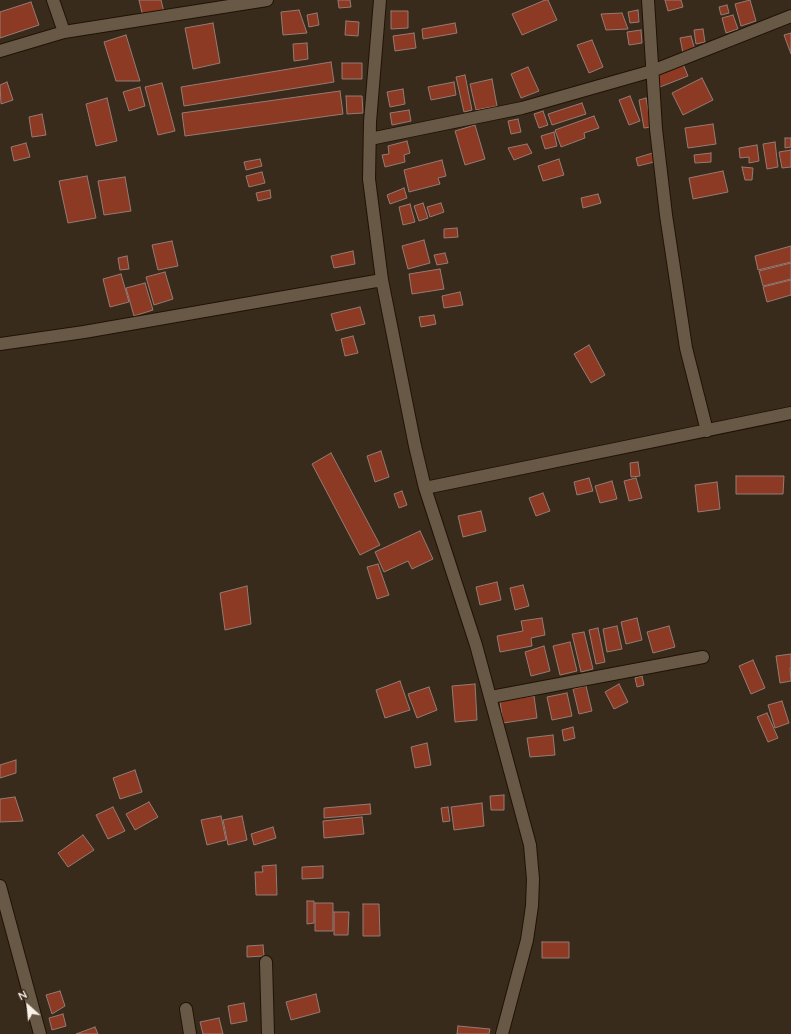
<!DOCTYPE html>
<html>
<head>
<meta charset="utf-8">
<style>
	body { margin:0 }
	#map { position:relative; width:791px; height:1034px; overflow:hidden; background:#392b1b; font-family:Quicksand,sans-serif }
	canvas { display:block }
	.north { position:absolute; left:8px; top:986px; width:40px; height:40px; -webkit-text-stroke:3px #392b1b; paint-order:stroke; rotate:333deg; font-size:11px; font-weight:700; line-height:16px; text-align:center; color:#fbf2e8 }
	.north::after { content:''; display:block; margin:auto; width:14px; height:18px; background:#fbf2e8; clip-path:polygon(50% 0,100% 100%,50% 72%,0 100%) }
</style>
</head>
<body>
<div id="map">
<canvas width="791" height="1034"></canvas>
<div class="north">N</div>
</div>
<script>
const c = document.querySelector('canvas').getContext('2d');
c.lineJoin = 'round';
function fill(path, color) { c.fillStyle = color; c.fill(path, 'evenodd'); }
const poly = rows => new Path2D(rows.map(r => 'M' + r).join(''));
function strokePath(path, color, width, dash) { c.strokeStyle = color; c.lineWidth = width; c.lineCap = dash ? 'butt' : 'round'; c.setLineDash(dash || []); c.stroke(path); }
const building = poly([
	[139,0,161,0,164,12,143,17,139,0],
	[338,0,350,0,351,7,339,8,338,0],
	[545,0,548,0,557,20,522,35,512,14,545,0],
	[665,0,681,0,683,7,668,11,665,0],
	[750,0,756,21,741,26,735,4,750,0],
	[31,2,39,25,0,38,0,12,31,2],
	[727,5,729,13,721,15,719,7,727,5],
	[299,10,307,33,283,35,281,12,299,10],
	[638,10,639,22,630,23,628,12,638,10],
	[391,11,408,11,408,28,391,29,391,11],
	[317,13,319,25,309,27,307,15,317,13],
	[622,13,628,29,606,30,601,14,622,13],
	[733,15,738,29,726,33,722,18,733,15],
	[346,21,359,22,358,36,345,35,346,21],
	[213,23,220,63,193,69,185,28,213,23],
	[455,23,457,33,423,39,422,29,455,23],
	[703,29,705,42,696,44,694,30,703,29],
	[641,30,642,43,629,45,627,32,641,30],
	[414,33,416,48,395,51,393,36,414,33],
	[791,33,791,54,784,35,791,33],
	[126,35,140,81,116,81,104,42,126,35],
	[691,36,695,50,683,53,680,38,691,36],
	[592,40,603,67,589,73,577,45,592,40],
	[307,43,308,59,294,61,293,44,307,43],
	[331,62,334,82,184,106,181,87,331,62],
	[342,63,362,63,362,79,342,79,342,63],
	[683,64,688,76,660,87,656,75,683,64],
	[528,67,539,91,521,98,511,74,528,67],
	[465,75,472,110,464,112,456,77,465,75],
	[702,78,713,100,683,115,672,93,702,78],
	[492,79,497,106,476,110,470,84,492,79],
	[7,82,13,100,1,104,0,85,7,82],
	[454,82,456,95,431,100,428,87,454,82],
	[162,83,175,131,158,135,145,87,162,83],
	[140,87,145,106,129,111,123,92,140,87],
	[403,89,405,104,390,107,387,92,403,89],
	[340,91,343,114,185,136,182,113,340,91],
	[346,96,362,96,363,113,347,114,346,96],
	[630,96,640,121,629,125,619,100,630,96],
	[107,98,117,141,96,146,86,104,107,98],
	[646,98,651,127,644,128,639,100,646,98],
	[582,103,586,114,552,125,548,114,582,103],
	[409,110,411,121,392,125,390,113,409,110],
	[543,111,548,125,539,128,534,114,543,111],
	[42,114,46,135,32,137,29,117,42,114],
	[594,116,599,128,584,133,585,138,561,147,555,130,594,116],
	[518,119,521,132,511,134,508,121,518,119],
	[713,124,716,144,688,148,685,128,713,124],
	[475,125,485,159,465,165,455,131,475,125],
	[554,132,557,146,545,149,541,136,554,132],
	[785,138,791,138,791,147,785,148,785,138],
	[407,141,410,153,404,155,405,162,385,167,382,155,389,154,388,146,407,141],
	[775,142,778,167,767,169,763,144,775,142],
	[26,143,30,157,14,161,11,147,26,143],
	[527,144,532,153,514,160,508,148,527,144],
	[757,145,759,161,749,163,749,157,740,158,739,148,757,145],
	[791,150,791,167,782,168,779,152,791,150],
	[656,152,658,161,638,166,636,158,656,152],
	[711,153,711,162,695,163,694,155,711,153],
	[260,159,262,166,246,170,244,162,260,159],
	[559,159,564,175,543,181,538,166,559,159],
	[442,160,446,176,438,178,440,184,409,192,404,170,442,160],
	[742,167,753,168,752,180,745,180,742,167],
	[723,171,728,192,693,199,689,178,723,171],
	[262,172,265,183,249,187,246,176,262,172],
	[87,176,96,218,68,223,59,181,87,176],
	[125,177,131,211,104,215,98,181,125,177],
	[404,188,407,198,390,204,387,195,404,188],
	[270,190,271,198,258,201,256,193,270,190],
	[598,194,601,203,583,208,581,198,598,194],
	[423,203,428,218,419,221,414,206,423,203],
	[441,203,444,212,430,217,427,207,441,203],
	[410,204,415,222,403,225,399,207,410,204],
	[457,228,458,237,444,238,444,229,457,228],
	[424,240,430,263,408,269,402,246,424,240],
	[172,241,178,266,158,270,152,245,172,241],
	[791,246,791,262,758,270,755,256,791,246],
	[353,251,355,264,334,268,331,256,353,251],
	[445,253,448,263,437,265,434,255,445,253],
	[127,256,129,269,120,270,118,258,127,256],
	[791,263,791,279,763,286,759,271,791,263],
	[440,269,444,289,412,294,409,274,440,269],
	[165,272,173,299,154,305,146,277,165,272],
	[121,274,129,302,110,307,103,279,121,274],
	[791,280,791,295,767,302,763,287,791,280],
	[145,283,153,310,134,316,126,288,145,283],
	[460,292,463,305,444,308,442,296,460,292],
	[360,307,365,324,336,331,331,314,360,307],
	[434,315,436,324,421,327,419,317,434,315],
	[353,336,358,353,345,356,341,339,353,336],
	[589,345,605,375,591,383,574,354,589,345],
	[381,451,389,477,375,482,367,456,381,451],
	[331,453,380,545,360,555,312,464,331,453],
	[638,462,640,476,631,477,630,463,638,462],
	[736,476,784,476,783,494,736,494,736,476],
	[589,478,593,491,577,495,574,482,589,478],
	[636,478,642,498,629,501,624,481,636,478],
	[612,481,617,499,600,503,595,486,612,481],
	[717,482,720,509,698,512,695,485,717,482],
	[402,491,407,505,399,508,394,494,402,491],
	[543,493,550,511,536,516,529,498,543,493],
	[481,511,486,531,463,537,458,516,481,511],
	[420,531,433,559,412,569,408,561,384,572,375,552,420,531],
	[378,564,389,595,377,599,367,567,378,564],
	[497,582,501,600,480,605,476,587,497,582],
	[523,585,529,606,515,610,510,588,523,585],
	[247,586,251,624,225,630,220,593,247,586],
	[542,618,545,635,531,638,532,646,500,652,497,636,523,631,521,621,542,618],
	[637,618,642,640,626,644,621,622,637,618],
	[617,626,622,649,607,652,603,629,617,626],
	[669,626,675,647,653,653,647,632,669,626],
	[598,628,605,662,596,664,589,630,598,628],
	[584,632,593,669,581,672,572,634,584,632],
	[570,642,577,671,560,675,553,646,570,642],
	[544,646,550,671,531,676,525,652,544,646],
	[791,654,791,668,790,668,791,681,780,683,776,656,791,654],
	[753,660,765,688,751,694,739,666,753,660],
	[642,676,644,685,637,687,635,678,642,676],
	[400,681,410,710,385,718,376,690,400,681],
	[475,684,477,720,455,722,452,686,475,684],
	[619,684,628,702,614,709,605,692,619,684],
	[586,686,592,711,579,714,573,689,586,686],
	[429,687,437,710,417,718,408,694,429,687],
	[567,693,572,716,552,720,547,697,567,693],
	[534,696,537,718,503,723,500,701,534,696],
	[782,701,789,723,775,728,768,705,782,701],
	[767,713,778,738,768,742,757,717,767,713],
	[573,727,575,738,564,741,562,730,573,727],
	[553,735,555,755,530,757,527,738,553,735],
	[427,743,431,765,415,768,411,747,427,743],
	[16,760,16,773,0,778,0,765,16,760],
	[135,770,142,792,120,799,113,778,135,770],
	[504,795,504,810,491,810,490,796,504,795],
	[15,797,23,821,0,822,0,799,15,797],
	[149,802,158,817,135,830,126,814,149,802],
	[482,803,484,826,454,830,451,807,482,803],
	[370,804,371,814,324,818,324,808,370,804],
	[113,807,125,831,108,839,96,815,113,807],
	[448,807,450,821,443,822,441,808,448,807],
	[221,816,226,840,207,845,201,820,221,816],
	[242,816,247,840,228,845,223,820,242,816],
	[362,817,364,834,324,838,323,821,362,817],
	[273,827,276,838,254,845,251,834,273,827],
	[83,835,94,850,68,867,58,853,83,835],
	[276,865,277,895,256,895,255,872,263,872,262,866,276,865],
	[323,866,323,878,302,879,302,867,323,866],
	[307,901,314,901,314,923,307,924,307,901],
	[315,903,333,903,333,931,315,931,315,903],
	[363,904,379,904,380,936,363,936,363,904],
	[334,912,349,912,348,935,334,935,334,912],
	[542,942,569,942,569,958,542,958,542,942],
	[263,945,264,956,247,957,247,946,263,945],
	[60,991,65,1006,52,1014,46,995,60,991],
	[316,994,320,1012,291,1020,286,1002,316,994],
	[244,1003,247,1021,231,1024,228,1006,244,1003],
	[63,1014,66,1026,52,1030,49,1018,63,1014],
	[219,1018,223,1034,203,1034,200,1022,219,1018],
	[458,1026,490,1029,489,1034,457,1034,458,1026],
	[95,1027,98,1034,76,1034,95,1027]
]);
fill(building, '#8c3a24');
strokePath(building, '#957b74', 1);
const street = poly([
	[53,0,64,32],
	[380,0,370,122,369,179,382,280,415,446,425,488,476,645,530,845,533,879,532,906,527,940,502,1034],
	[648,0,656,129,666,215,686,348,707,431],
	[0,51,64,32,267,0],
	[370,139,522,108,652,71,791,16],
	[0,344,84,332,382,280],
	[425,488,791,413],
	[491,697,703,657],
	[0,886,40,1034],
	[266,962,268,1034],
	[186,1009,190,1034]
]);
strokePath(street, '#201304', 14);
strokePath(street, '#685947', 12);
</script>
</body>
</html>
